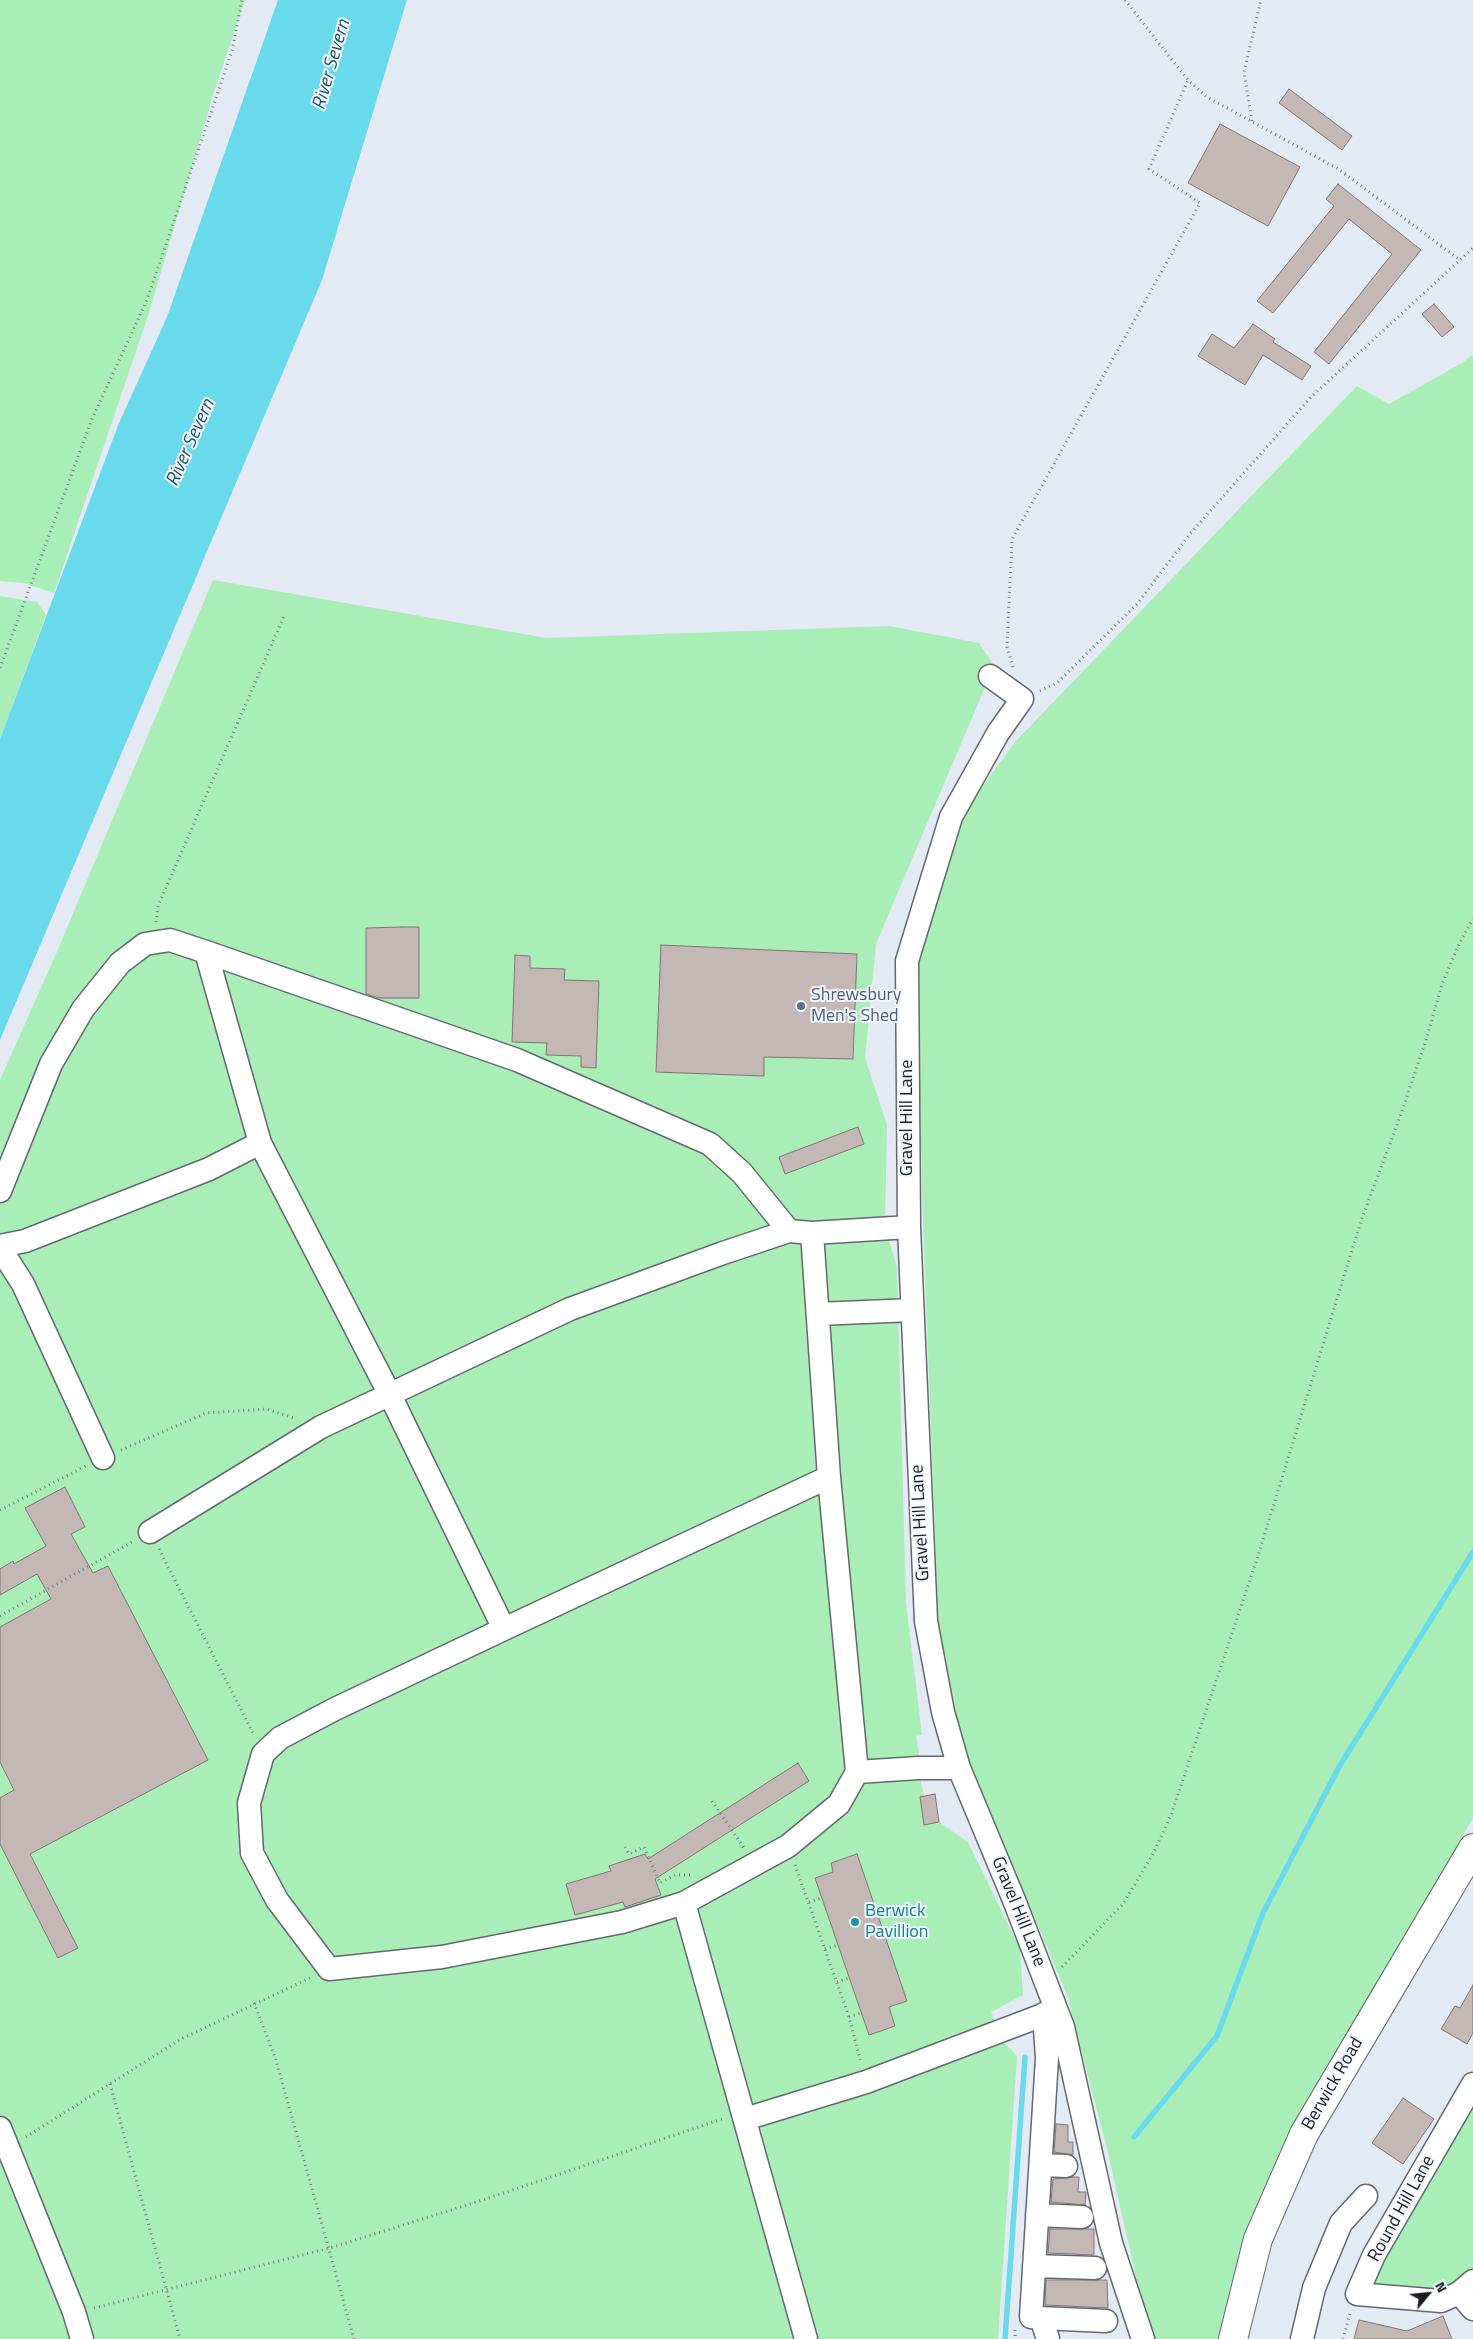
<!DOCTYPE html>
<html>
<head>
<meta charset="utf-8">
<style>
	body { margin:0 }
	#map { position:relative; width:1473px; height:2339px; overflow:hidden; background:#e3eaf3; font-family:"Titillium Web",sans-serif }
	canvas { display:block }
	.north { position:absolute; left:1403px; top:2269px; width:50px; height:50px; -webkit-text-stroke:4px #f2f7ff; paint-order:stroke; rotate:62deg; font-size:14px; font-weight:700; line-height:20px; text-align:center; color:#1b1d20 }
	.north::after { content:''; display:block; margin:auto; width:18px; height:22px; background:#1b1d20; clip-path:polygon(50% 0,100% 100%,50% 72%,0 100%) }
</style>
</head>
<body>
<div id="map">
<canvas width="1473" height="2339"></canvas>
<div class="north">N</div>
</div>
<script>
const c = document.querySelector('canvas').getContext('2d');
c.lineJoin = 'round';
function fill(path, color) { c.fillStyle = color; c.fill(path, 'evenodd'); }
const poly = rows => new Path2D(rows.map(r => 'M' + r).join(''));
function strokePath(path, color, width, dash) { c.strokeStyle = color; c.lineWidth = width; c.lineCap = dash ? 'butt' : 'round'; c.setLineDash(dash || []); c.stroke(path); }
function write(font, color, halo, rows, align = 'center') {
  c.font = font + ' "Titillium Web",sans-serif'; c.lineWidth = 4; c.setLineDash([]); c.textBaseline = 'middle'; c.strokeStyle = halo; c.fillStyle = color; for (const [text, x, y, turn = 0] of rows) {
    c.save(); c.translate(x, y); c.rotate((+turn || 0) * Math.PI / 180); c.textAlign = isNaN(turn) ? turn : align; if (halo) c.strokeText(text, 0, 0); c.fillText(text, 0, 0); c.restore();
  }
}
fill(poly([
	[0,0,245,0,214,92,149,313,54,593,24,583,0,581],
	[1473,354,1473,1818,1279,2153,1226,2308,1220,2339,1153,2339,1144,2312,1108,2153,1067,1995,967,1757,940,1660,923,1223,917,961,961,816,1015,742,1357,386,1389,404,1462,363],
	[213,580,547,638,889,626,979,643,994,666,876,944,865,1058,887,1125,885,1228,897,1267,906,1603,922,1735,916,1736,919,1753,918,1768,924,1796,920,1797,924,1824,939,1822,968,1842,1020,1949,1023,1995,991,2012,1005,2043,1017,2056,998,2339,0,2339,0,1080,56,954],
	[0,596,37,602,46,615,0,739],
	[1473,2084,1473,2281,1459,2293,1357,2294]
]), '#a9eeb7');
fill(poly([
	[278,0,407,0,322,280,0,1040,0,739,119,423,167,317]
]), '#69daec');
strokePath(poly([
	[1134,2137,1217,2036,1263,1913,1339,1767,1473,1552],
	[1005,2339,1025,2057]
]), '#69daec', 5.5);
const building = poly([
	[1289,89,1352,136,1342,150,1279,103,1289,89],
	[1220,124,1300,167,1268,226,1188,183,1220,124],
	[1338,184,1421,250,1329,364,1314,352,1392,254,1349,219,1273,313,1257,301,1334,206,1326,199,1338,184],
	[1434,304,1454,327,1442,337,1422,314,1434,304],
	[1253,324,1275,339,1273,342,1311,366,1302,380,1263,355,1245,385,1198,356,1212,334,1234,348,1253,324],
	[402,927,419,927,419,998,379,998,366,994,366,928,402,927],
	[661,945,857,954,853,1059,764,1057,764,1076,656,1072,661,945],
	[515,955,530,956,530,968,565,969,564,980,599,981,596,1068,581,1067,581,1056,546,1055,547,1043,512,1042,515,955],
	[858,1127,864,1144,785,1174,779,1157,858,1127],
	[65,1487,85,1527,71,1534,93,1573,108,1566,208,1760,30,1854,78,1948,58,1958,0,1844,0,1798,14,1790,0,1762,0,1627,51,1599,37,1574,0,1595,0,1569,13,1561,14,1564,46,1546,25,1508,65,1487],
	[798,1763,809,1781,655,1879,661,1895,625,1907,623,1902,575,1915,566,1884,611,1871,609,1866,645,1854,648,1859,798,1763],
	[935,1794,939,1822,924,1825,920,1797,935,1794],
	[857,1854,907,2001,889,2007,895,2026,869,2035,815,1878,833,1872,831,1863,857,1854],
	[1473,1985,1473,2033,1467,2044,1441,2029,1455,2006,1460,2008,1473,1985],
	[1403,2098,1434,2119,1403,2164,1372,2143,1403,2098],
	[1056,2124,1068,2125,1068,2142,1073,2142,1073,2155,1054,2152,1056,2124],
	[1073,2177,1079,2177,1078,2192,1086,2192,1085,2205,1051,2202,1053,2179,1073,2177],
	[1050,2229,1094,2229,1094,2255,1048,2253,1050,2229],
	[1046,2280,1107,2280,1108,2308,1045,2305,1046,2280],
	[1443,2316,1452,2339,1354,2339,1359,2320,1407,2331,1443,2316]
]);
fill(building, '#c4b8b6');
strokePath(building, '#817574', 1);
const minor = poly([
	[990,676,1022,699,998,733,951,817,907,961,909,1227,926,1621,943,1712,959,1768,1014,1900,1063,2027,1111,2243,1143,2339],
	[0,1191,51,1064,83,1009,120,963,145,944,170,940,206,952],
	[789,1231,742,1173,710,1144,517,1060,206,952,260,1143,389,1393,504,1629,335,1709,280,1738,263,1754,249,1803,252,1853,277,1900,329,1969,442,1957,622,1922,684,1903,806,2339],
	[0,1246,25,1241,209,1169,260,1143],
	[0,1248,23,1284,103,1458],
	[818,1314,912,1310],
	[150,1532,321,1427,570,1309,723,1253,789,1231,812,1233,909,1227],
	[504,1629,829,1477],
	[857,1772,918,1768,959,1768],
	[684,1903,788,1846,839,1804,857,1772,829,1477,812,1233],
	[1044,2014,1047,2058,1031,2317,1041,2318,1048,2339],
	[1473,2084,1374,2255,1357,2294,1441,2301,1459,2293,1473,2281],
	[745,2119,866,2082,1056,2010],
	[0,2128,74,2312,82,2339],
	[1041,2165,1066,2166],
	[1037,2215,1082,2217],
	[1034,2266,1095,2268],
	[1459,2293,1473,2309],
	[1041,2318,1106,2321],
	[1302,2339,1314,2288,1341,2223,1366,2196]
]);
const major = poly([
	[1233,2339,1258,2239,1304,2134,1473,1848]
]);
strokePath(minor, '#62686f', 25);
strokePath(major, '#62686f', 30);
strokePath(poly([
	[1125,0,1188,80,1207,97,1340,170,1460,260],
	[1252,121,1244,72,1261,0],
	[1013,667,1007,647,1012,539,1200,203,1149,169,1188,80],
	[0,668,92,419,147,300,232,51,242,0],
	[1040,691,1057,683,1137,604,1190,534,1311,397,1473,248],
	[156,922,158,906,284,616],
	[121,1450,206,1413,267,1409,296,1419],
	[0,1510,86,1466],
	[159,1549,254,1735],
	[0,1616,134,1541],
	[712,1801,744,1848],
	[625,1847,629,1854,644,1847,660,1883,675,1875,691,1875],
	[795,1865,849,2017,861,2063],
	[809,1902,822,1898],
	[825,1949,838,1945],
	[1062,1967,1123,1904,1153,1854,1171,1815,1257,1559,1361,1221,1401,1114,1427,1037,1442,984,1460,942,1473,919],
	[837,1982,849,1978],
	[254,2003,275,2057,354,2339],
	[849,2017,861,2013],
	[110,2084,180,2339],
	[26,2137,181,2039,310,1978],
	[94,2308,330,2248,486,2199,725,2118],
	[1015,2330,1015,2339],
	[1343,2339,1350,2313]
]), '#767b81', 3, [1, 4]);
strokePath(minor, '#fff', 22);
strokePath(major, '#fff', 28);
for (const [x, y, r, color] of [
	[801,1006,5,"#5c6f8a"],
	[855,1922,5,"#0f9aa8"]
]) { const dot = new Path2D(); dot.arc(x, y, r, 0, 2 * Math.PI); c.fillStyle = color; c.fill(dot); strokePath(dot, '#f2f7ff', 2); }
write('18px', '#4e5e75', '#f2f7ff', [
	["Shrewsbury",811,996],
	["Men's Shed",811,1017]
], 'left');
write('18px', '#1b1d20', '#f2f7ff', [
	["Gravel Hill Lane",908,1118,-90],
	["Gravel Hill Lane",921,1523,-93],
	["Gravel Hill Lane",1018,1912,68],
	["Berwick Road",1333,2084,-60],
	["Round Hill Lane",1402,2209,-61]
]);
write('18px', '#0d838f', '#f2f7ff', [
	["Berwick",865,1912],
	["Pavillion",865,1933]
], 'left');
write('italic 19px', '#20525a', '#f2f7ff', [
	["River Severn",332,65,-74],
	["River Severn",191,443,-66]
]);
</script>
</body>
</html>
